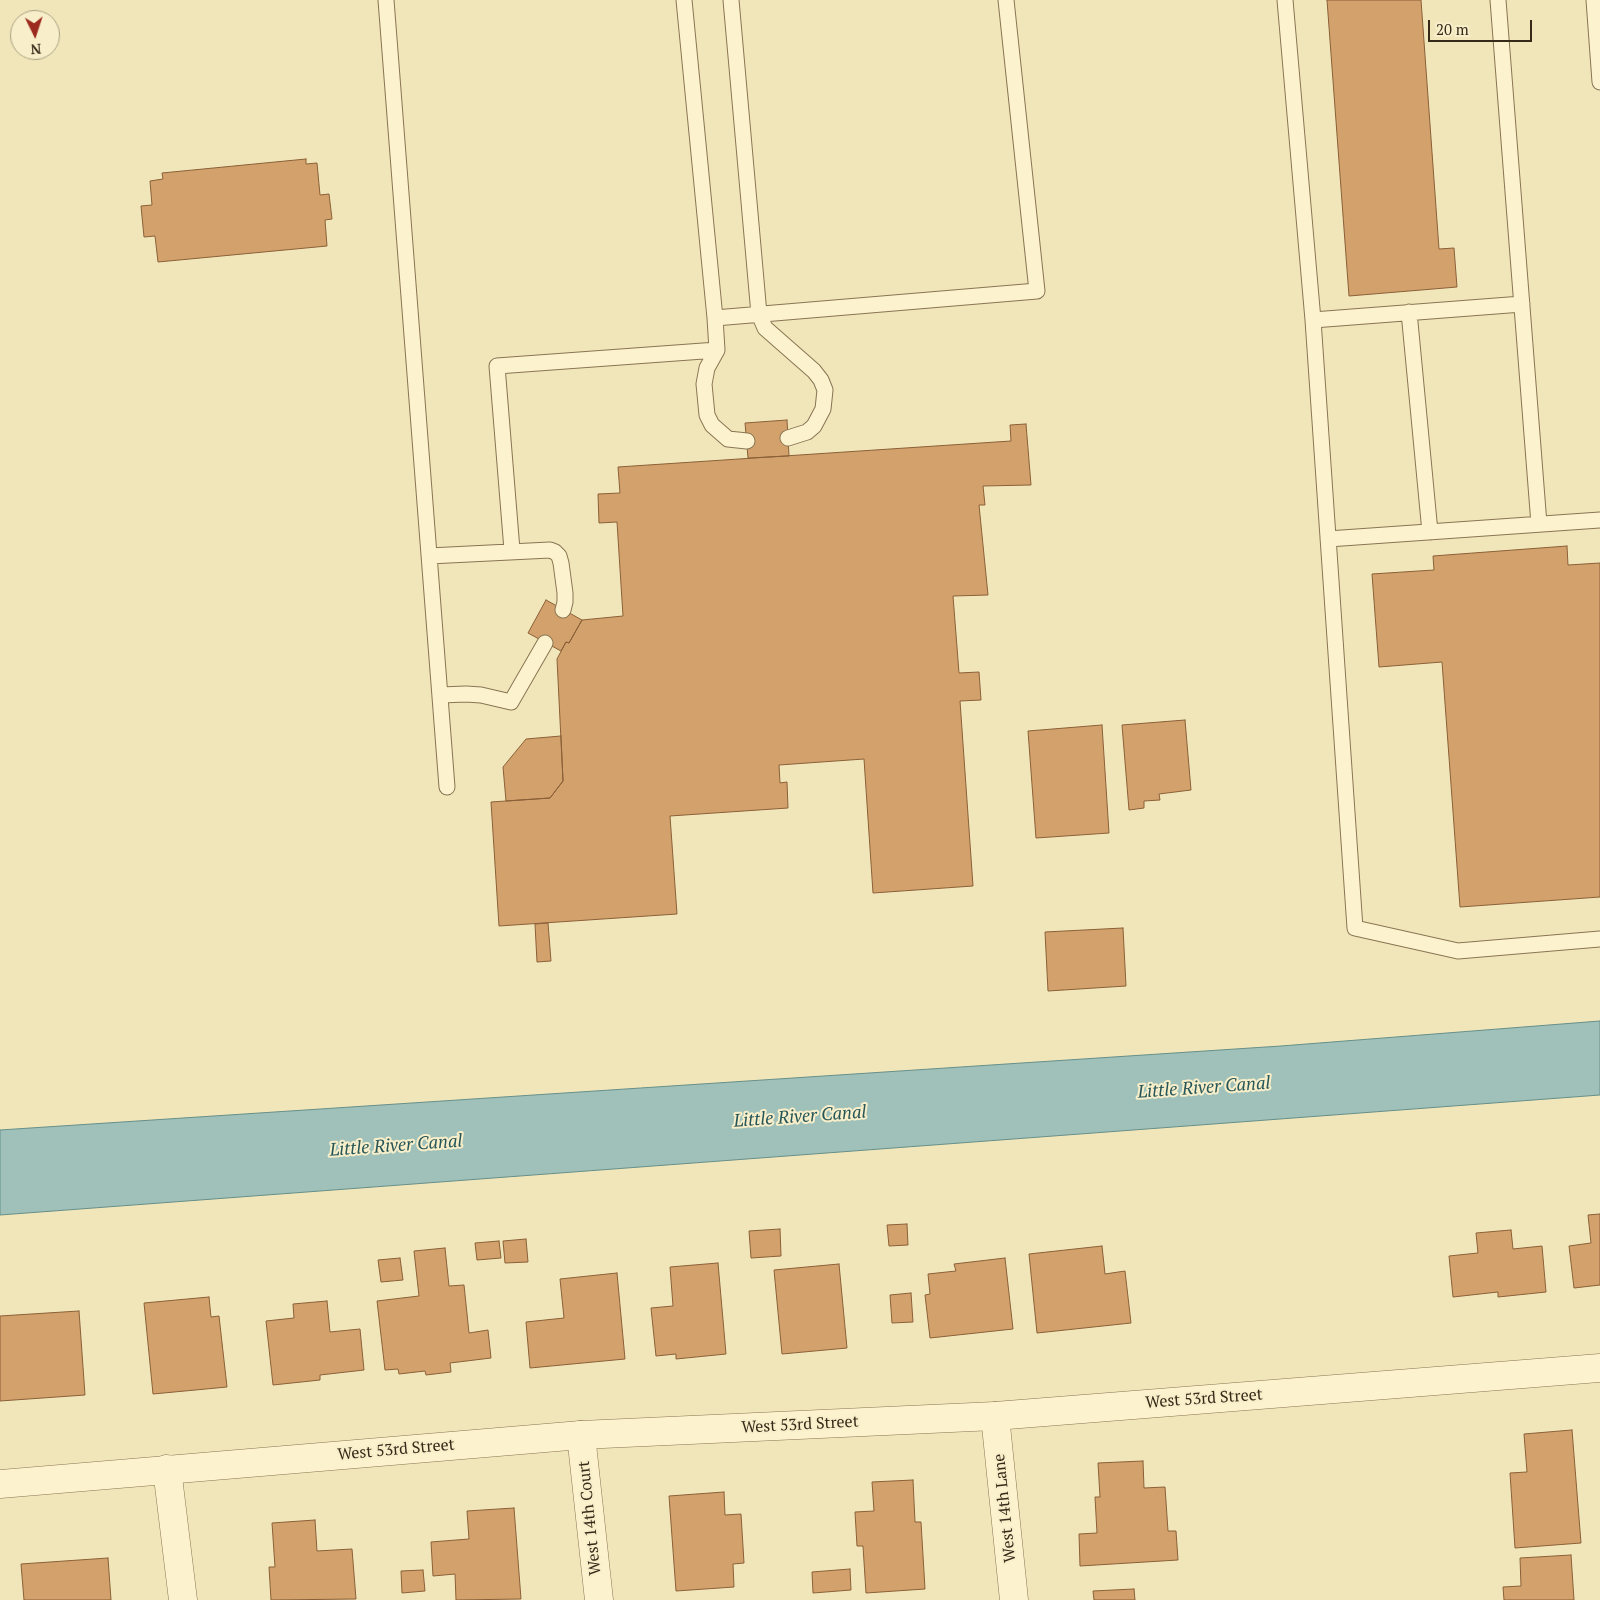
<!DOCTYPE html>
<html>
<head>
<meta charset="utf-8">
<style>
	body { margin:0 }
	#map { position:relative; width:1600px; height:1600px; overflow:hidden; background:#f1e6ba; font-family:"PT Serif",serif }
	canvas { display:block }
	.north { position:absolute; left:10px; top:10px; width:50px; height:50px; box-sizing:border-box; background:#f8efca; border:1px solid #aaa083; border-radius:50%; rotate:176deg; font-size:14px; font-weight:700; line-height:20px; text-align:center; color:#362a19 }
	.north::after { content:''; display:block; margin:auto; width:18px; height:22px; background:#9c2a1e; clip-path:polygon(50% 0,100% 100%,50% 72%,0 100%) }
	.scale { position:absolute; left:1428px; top:20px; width:104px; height:22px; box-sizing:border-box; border:2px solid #362a19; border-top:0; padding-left:6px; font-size:15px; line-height:18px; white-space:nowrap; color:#362a19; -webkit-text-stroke:4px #f8efca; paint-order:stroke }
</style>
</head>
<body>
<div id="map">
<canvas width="1600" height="1600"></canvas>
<div class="north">N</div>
<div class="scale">20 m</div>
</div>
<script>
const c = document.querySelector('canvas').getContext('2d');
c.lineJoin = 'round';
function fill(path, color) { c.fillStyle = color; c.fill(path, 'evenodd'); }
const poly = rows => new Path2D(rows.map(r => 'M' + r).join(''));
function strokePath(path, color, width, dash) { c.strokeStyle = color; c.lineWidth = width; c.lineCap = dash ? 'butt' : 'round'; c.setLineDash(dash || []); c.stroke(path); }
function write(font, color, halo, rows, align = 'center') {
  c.font = font + ' "PT Serif",serif'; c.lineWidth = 4; c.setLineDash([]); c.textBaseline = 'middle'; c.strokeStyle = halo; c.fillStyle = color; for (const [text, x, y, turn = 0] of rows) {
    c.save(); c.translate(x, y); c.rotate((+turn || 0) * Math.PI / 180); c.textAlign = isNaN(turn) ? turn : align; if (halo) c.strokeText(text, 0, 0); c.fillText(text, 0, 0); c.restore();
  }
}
const water = poly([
	[1600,1021,1600,1095,0,1215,0,1130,1281,1046,1600,1021]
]);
fill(water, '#9fc1ba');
strokePath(water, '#668f89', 1);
const building = poly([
	[1327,0,1421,0,1439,249,1454,248,1457,287,1349,296,1327,0],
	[306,159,306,164,317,163,320,195,329,194,332,219,325,220,327,246,158,262,155,236,144,237,141,206,152,205,150,181,163,179,162,173,306,159],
	[787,420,789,456,748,458,745,423,787,420],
	[1026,424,1031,485,983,486,985,505,979,505,988,595,953,596,959,673,979,672,981,700,960,701,973,886,873,893,864,759,779,765,780,783,787,782,788,808,670,816,677,914,499,926,491,802,550,798,563,781,557,659,566,642,569,643,582,620,623,616,617,522,599,523,598,494,620,493,618,467,1011,441,1010,425,1026,424],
	[1567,546,1568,565,1600,563,1600,897,1460,907,1442,662,1379,667,1372,574,1434,570,1433,556,1567,546],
	[546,600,582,620,569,643,566,642,561,651,528,633,546,600],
	[1185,720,1191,790,1159,794,1160,800,1144,801,1144,808,1129,810,1122,725,1185,720],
	[1102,725,1109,833,1036,838,1028,731,1102,725],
	[561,736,563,781,550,798,506,801,503,767,526,739,561,736],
	[548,923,551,961,537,962,535,924,548,923],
	[1123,928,1126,986,1048,991,1045,932,1123,928],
	[1600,1214,1600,1285,1574,1288,1569,1246,1591,1243,1588,1215,1600,1214],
	[907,1224,908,1245,889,1246,887,1225,907,1224],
	[780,1229,781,1256,751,1258,749,1231,780,1229],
	[1511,1230,1513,1249,1542,1246,1546,1292,1498,1297,1498,1292,1453,1297,1449,1256,1478,1253,1476,1233,1511,1230],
	[526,1239,528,1262,505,1263,503,1241,526,1239],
	[499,1241,501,1258,477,1260,475,1243,499,1241],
	[1102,1246,1105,1274,1125,1271,1131,1323,1037,1333,1029,1254,1102,1246],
	[445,1248,449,1286,464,1285,469,1333,488,1330,491,1358,450,1363,451,1372,426,1375,425,1371,399,1374,398,1369,385,1370,377,1301,419,1296,414,1251,445,1248],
	[400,1258,403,1280,381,1282,378,1260,400,1258],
	[1005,1258,1013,1329,930,1338,925,1295,930,1294,928,1274,956,1271,954,1264,1005,1258],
	[718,1263,726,1354,676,1359,676,1354,656,1356,651,1308,673,1306,670,1267,718,1263],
	[839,1264,847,1348,782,1354,774,1270,839,1264],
	[617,1273,625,1359,530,1368,526,1322,564,1318,560,1279,617,1273],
	[911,1293,913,1322,892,1323,890,1295,911,1293],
	[209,1297,211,1317,219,1316,227,1387,153,1394,144,1303,209,1297],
	[327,1301,330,1332,360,1329,364,1370,320,1375,320,1380,273,1385,266,1321,294,1318,293,1304,327,1301],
	[79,1311,85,1395,0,1401,0,1316,79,1311],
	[1572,1430,1581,1543,1515,1548,1510,1473,1527,1472,1524,1434,1572,1430],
	[1143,1461,1144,1488,1165,1487,1168,1531,1176,1531,1178,1560,1080,1566,1079,1534,1097,1533,1095,1497,1100,1497,1098,1463,1143,1461],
	[913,1480,915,1522,921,1522,925,1589,866,1593,863,1546,857,1546,855,1512,874,1511,872,1482,913,1480],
	[724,1492,725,1515,741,1514,744,1563,733,1564,734,1587,676,1591,669,1496,724,1492],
	[514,1508,521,1599,456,1600,455,1574,433,1576,431,1542,469,1539,467,1511,514,1508],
	[315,1520,317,1551,352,1549,356,1599,271,1600,269,1567,275,1567,272,1523,315,1520],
	[1571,1555,1574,1600,1504,1600,1503,1587,1521,1586,1520,1558,1571,1555],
	[108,1558,111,1600,24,1600,21,1564,108,1558],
	[850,1569,851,1590,813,1593,812,1572,850,1569],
	[423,1570,425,1591,402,1593,401,1571,423,1570],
	[1134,1589,1135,1600,1094,1600,1093,1591,1134,1589]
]);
fill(building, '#d3a16c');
strokePath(building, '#8a6037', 1);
const service = poly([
	[386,0,447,787],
	[731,0,759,314,765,328,814,371,821,380,825,390,823,409,814,426,807,432,788,438],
	[1285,0,1313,320,1355,928,1458,951,1600,939],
	[1498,0,1539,524],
	[1594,0,1600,82],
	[1409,312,1430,532],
	[715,318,1037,291,1006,0],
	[1313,320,1522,304],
	[717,350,707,368,704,384,707,415,712,425,728,439,747,441],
	[1328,539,1600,520],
	[512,550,497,366,717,350,715,318,684,0],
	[429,556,550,550,555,552,559,556,561,563,565,593,565,602,563,610],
	[441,695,466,694,481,695,511,702,545,643]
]);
const minor = poly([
	[995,1416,1014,1600],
	[581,1435,599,1600],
	[167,1469,183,1600]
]);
const tertiary = poly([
	[0,1484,581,1435,995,1416,1600,1368]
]);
strokePath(service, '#897553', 17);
strokePath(minor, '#897553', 29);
strokePath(tertiary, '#897553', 29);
strokePath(service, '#fcf2cd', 15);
strokePath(minor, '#fcf2cd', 28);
strokePath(tertiary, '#fcf2cd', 28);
write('16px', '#362a19', '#f8efca', [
	["West 53rd Street",1204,1399,-4],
	["West 53rd Street",800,1425,-3],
	["West 53rd Street",396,1450,-5],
	["West 14th Lane",1005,1508,-96],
	["West 14th Court",590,1518,-96]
]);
write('italic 18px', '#275658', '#f8efca', [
	["Little River Canal",1204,1088,-4],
	["Little River Canal",800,1117,-4],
	["Little River Canal",396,1146,-4]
]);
</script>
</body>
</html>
